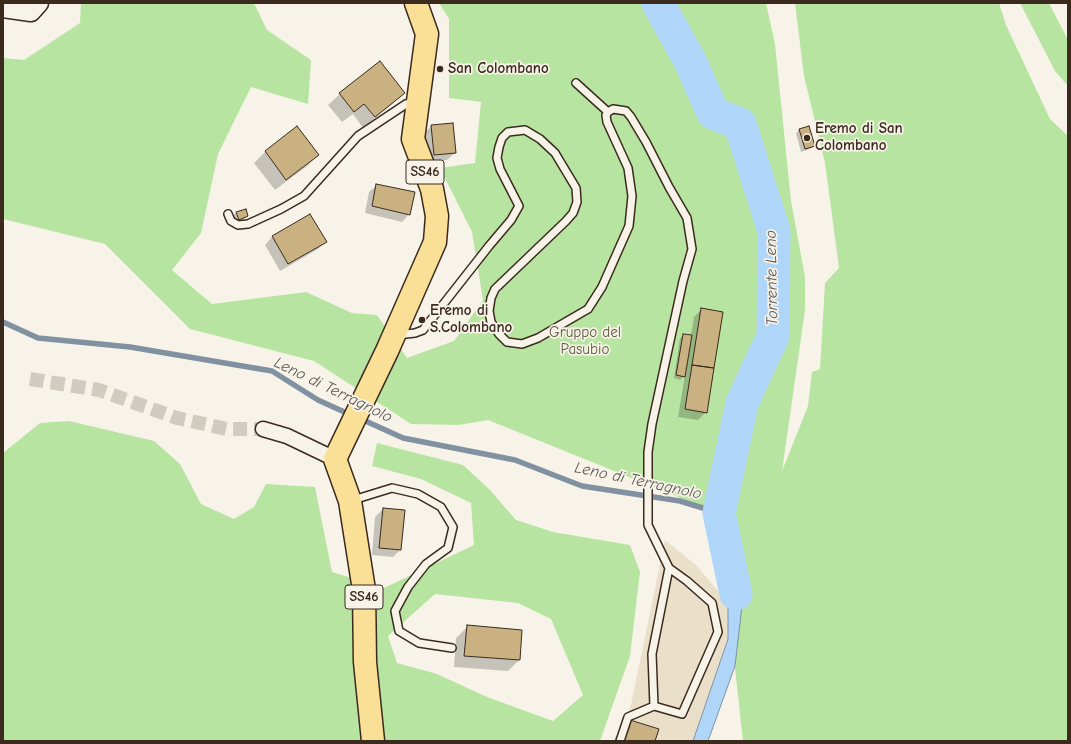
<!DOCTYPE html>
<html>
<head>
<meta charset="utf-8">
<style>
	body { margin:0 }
	#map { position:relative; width:1071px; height:744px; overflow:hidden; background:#f7f3e8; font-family:"Comic Neue",sans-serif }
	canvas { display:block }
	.frame { position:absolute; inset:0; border:4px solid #3b2a1e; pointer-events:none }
</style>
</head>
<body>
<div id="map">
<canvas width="1071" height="744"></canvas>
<div class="frame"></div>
</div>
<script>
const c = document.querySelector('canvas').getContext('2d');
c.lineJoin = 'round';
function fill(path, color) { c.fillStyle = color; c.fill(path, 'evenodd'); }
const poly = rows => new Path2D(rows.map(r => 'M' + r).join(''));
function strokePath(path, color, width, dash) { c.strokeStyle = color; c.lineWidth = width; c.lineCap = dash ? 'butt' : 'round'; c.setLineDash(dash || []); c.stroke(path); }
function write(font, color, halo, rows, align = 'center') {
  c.font = font + ' "Comic Neue",sans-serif'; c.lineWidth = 3.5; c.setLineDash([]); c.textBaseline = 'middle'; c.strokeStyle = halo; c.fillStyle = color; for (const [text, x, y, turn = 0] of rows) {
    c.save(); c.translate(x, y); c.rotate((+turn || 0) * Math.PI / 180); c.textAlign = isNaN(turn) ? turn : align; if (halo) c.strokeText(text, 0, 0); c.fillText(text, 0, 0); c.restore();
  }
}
fill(poly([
	[665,540,696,565,728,603,728,639,693,741,617,741,631,705]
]), '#eadfc9');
fill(poly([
	[81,3,254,3,267,30,311,60,308,104,251,87,218,154,201,233,172,270,212,304,306,292,352,313,377,315,407,358,454,341,483,300,472,232,440,168,475,163,481,102,449,98,449,19,439,3,766,3,775,44,791,201,805,277,805,310,782,471,808,406,812,372,820,369,825,283,839,268,825,163,804,76,795,3,999,3,1006,25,1050,119,1068,136,1068,741,743,741,718,513,488,420,459,425,411,424,314,361,190,329,105,244,3,219,3,58,24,60,80,23],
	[1020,3,1049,3,1068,40,1068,86,1055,71],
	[69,421,154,441,180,464,201,504,234,519,254,507,266,484,315,487,332,572,384,588,474,545,471,503,421,479,372,466,377,443,463,465,489,489,516,520,553,532,630,545,640,572,630,656,600,741,3,741,3,453,40,423],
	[435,594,518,603,551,619,583,695,553,721,487,697,437,674,397,663,388,636]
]), '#b8e4a2');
const water = poly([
	[727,550,743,550,742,606,735,666,708,741,693,741,728,639,728,603,716,552,727,550]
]);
fill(water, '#afd5f8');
strokePath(water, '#8191a1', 1);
fill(poly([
	[380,62,404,93,392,104,363,128,353,114,342,122,328,105,340,94],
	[431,126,455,153,447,160,426,162,424,134],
	[297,127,318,155,307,166,275,190,254,163,265,152],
	[809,127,814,146,810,149,801,152,796,133,799,130],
	[377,185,409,214,402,222,365,213,369,192],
	[236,213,247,216,244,219,235,222,233,216],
	[310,215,325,242,318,249,280,271,265,245,272,237],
	[702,309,706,412,698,420,678,417,685,375,680,380,674,378,680,338,684,335,691,336,694,317],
	[383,509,400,550,393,557,372,555,375,517],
	[468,626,521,631,519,660,508,671,454,667,456,638],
	[630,721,654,741,614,741,616,736]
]), '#0003');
strokePath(poly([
	[3,322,38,338,130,347,272,371,318,400,351,415],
	[359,418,403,438,515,460,582,486,680,501,719,513]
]), '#8191a1', 5.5);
strokePath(poly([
	[658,3,690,61,713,113,740,124,774,231,773,336,742,403,719,513,736,594]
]), '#afd5f8', 33);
const building = poly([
	[380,61,405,93,375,117,364,104,354,112,339,93,380,61],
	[453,123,456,153,434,155,431,125,453,123],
	[297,126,319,155,286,180,265,151,297,126],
	[809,126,815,146,805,149,799,129,809,126],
	[376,184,415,192,410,215,372,206,376,184],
	[246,209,248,216,239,220,236,212,246,209],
	[310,214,327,242,288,264,272,236,310,214],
	[701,308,723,312,714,368,692,365,701,308],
	[683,334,692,335,685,377,676,375,683,334],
	[692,365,714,368,707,413,685,409,692,365],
	[383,508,405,510,401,550,379,548,383,508],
	[467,625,522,630,520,660,464,656,467,625],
	[630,720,659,729,655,741,623,741,630,720]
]);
fill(building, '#cab181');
strokePath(building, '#3b2a1e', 1);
strokePath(poly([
	[30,379,99,390,177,418,227,429,263,429]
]), '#d1cbc0', 14, [14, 7]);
const service = poly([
	[576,83,608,112],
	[228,214,231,221,238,225,248,224,281,209,304,196,358,136,406,104,416,102],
	[397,335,415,333,423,330,489,246,511,220,519,206,500,169,497,158,499,147,502,138,508,132,525,130,540,139,555,153,576,188,577,202,573,213,566,221,495,289,491,298,489,311,491,322,499,334,507,342,522,344,538,338,588,309,602,287,629,226,632,196,628,168,607,122,606,115,608,112,613,109,626,111,631,117,646,142,669,187,687,218,692,249,683,281,652,424,648,452,648,525,669,568,652,654,654,706,682,714,718,632,712,603,687,581,669,568],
	[353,500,392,488,418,494,441,507,453,527,448,548,426,564,408,587,395,611,399,631,419,643,452,648],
	[620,741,628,717,654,706]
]);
const minor = poly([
	[263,429,287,436,335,459]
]);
const tertiary = poly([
	[3,8,31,12,39,3]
]);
const primary = poly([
	[373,741,365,662,364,590,350,501,335,459,387,351,435,242,437,216,432,189,413,139,427,34,416,3]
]);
strokePath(service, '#3b2a1e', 10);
strokePath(minor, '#3b2a1e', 17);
strokePath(tertiary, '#3b2a1e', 21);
strokePath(primary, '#3b2a1e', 25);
strokePath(service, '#f7f3e8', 7);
strokePath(minor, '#f7f3e8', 14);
strokePath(tertiary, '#f7f3e8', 18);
strokePath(primary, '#fadf96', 22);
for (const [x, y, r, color] of [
	[440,69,4,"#3b2a1e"],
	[807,138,4,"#3b2a1e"],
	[422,320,4,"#3b2a1e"]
]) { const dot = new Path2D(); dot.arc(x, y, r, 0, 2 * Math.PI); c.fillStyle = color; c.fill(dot); strokePath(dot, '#f7f3e8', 1.5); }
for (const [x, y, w] of [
	[425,172,38],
	[364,597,38]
]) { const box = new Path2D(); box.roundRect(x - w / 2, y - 12, w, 24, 3); c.fillStyle = '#f7f3e8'; c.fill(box); strokePath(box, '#3b2a1e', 1); }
write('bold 14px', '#3b2a1e', null, [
	["SS46",425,172],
	["SS46",364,597]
]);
write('bold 15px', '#3b2a1e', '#f7f3e8', [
	["San Colombano",448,69],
	["Eremo di San",815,129],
	["Colombano",815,146],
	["Eremo di",430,311],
	["S.Colombano",430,328]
], 'left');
write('15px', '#5a583f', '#f7f3e8', [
	["Gruppo del",585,333],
	["Pasubio",585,350]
]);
write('italic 16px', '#585554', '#f7f3e8', [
	["Torrente Leno",772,278,-91],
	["Leno di Terragnolo",333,390,26],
	["Leno di Terragnolo",638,481,12]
]);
</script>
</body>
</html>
